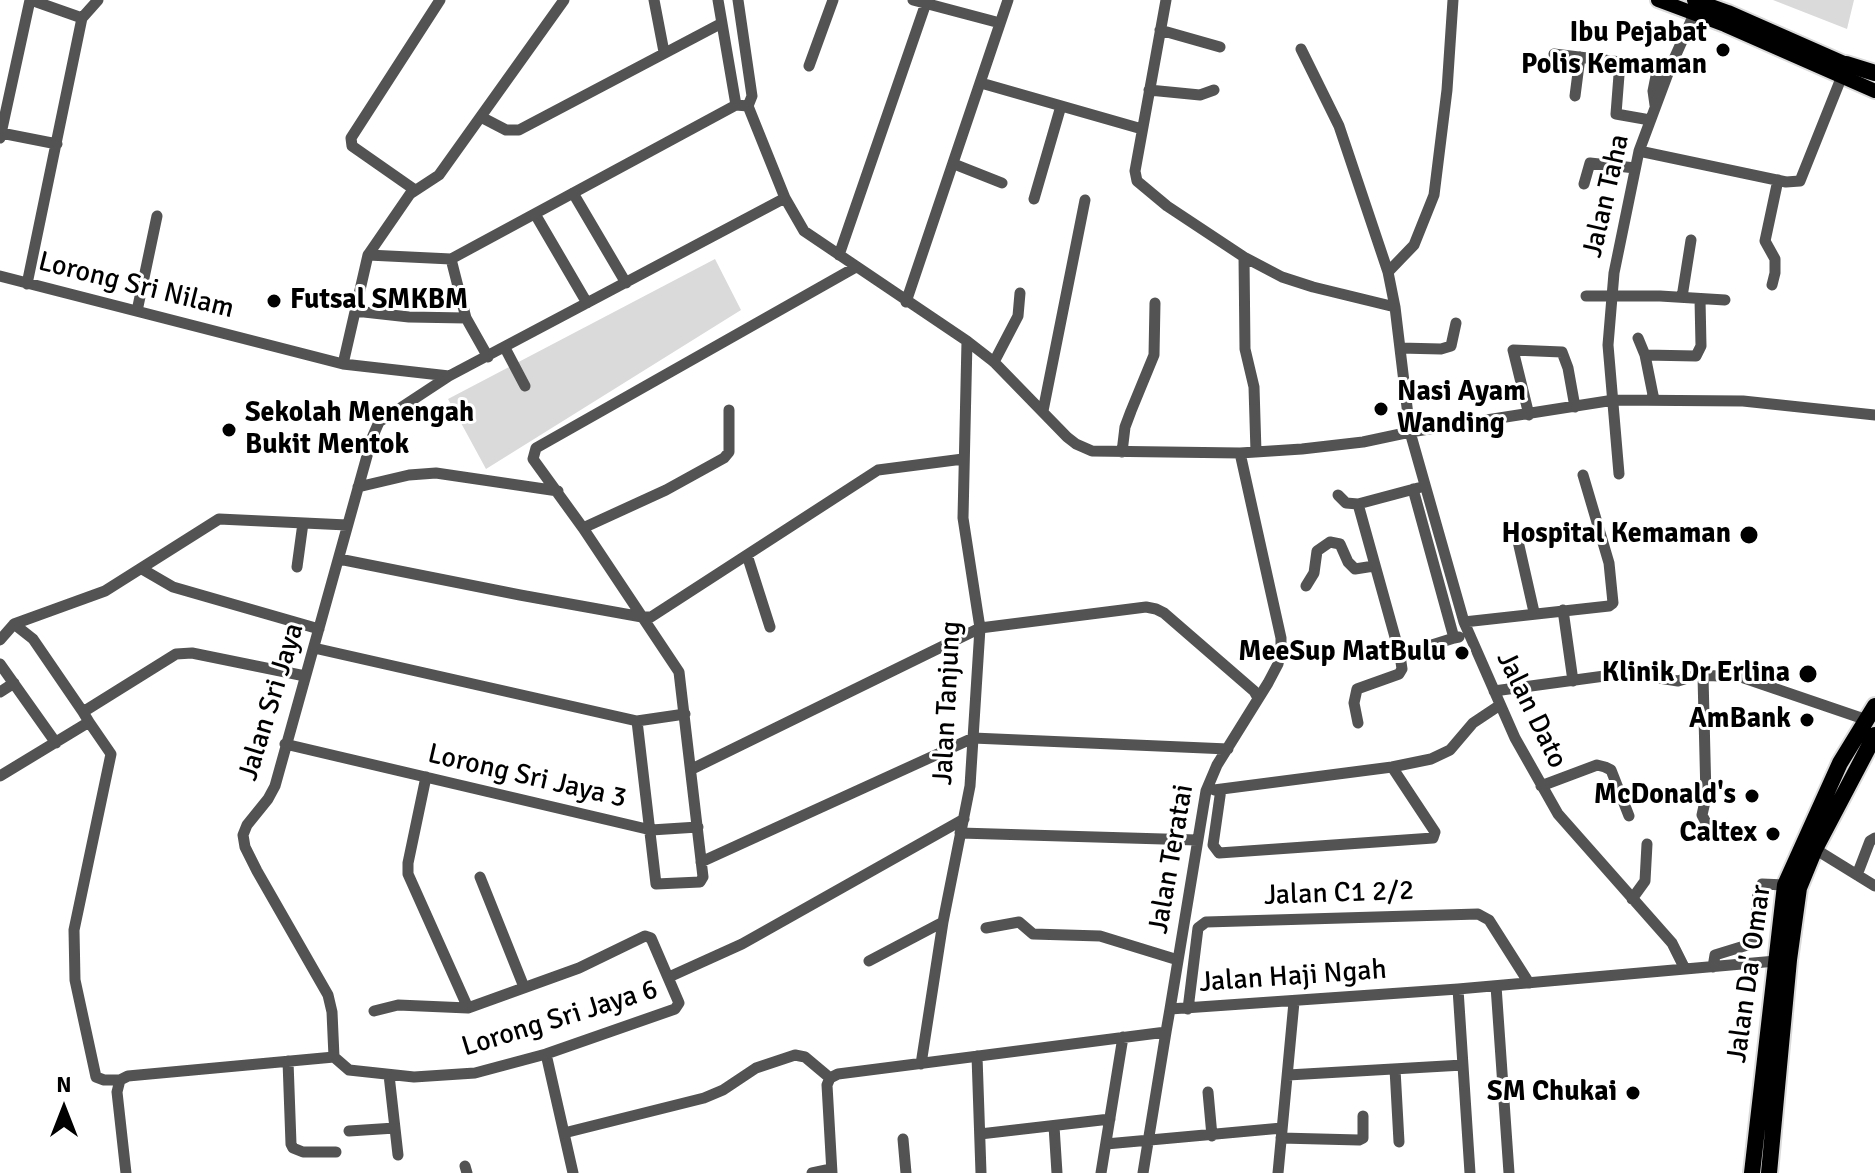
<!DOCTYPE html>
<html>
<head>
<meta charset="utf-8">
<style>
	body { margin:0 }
	#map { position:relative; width:1875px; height:1173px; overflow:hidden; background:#fff; font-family:Signika,sans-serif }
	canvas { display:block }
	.north { position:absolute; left:24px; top:1069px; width:80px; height:80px; -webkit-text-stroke:6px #fff; paint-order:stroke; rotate:0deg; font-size:22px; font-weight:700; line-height:32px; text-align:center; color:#000 }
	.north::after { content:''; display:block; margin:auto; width:28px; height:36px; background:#000; clip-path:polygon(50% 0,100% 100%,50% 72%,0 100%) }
</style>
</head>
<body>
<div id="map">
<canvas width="1875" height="1173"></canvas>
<div class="north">N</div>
</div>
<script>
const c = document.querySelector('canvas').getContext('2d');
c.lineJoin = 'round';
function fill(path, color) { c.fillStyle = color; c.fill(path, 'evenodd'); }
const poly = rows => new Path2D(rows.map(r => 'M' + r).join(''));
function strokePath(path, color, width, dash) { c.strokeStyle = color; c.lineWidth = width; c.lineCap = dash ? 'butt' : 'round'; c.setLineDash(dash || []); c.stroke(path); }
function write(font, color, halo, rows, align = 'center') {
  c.font = font + ' Signika,sans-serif'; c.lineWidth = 6; c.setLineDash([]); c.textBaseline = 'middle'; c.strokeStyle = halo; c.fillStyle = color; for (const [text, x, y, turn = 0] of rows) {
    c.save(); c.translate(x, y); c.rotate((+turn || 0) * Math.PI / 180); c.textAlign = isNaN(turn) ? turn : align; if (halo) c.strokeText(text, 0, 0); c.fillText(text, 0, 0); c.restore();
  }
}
fill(poly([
	[1773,0,1854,0,1847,29],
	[715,259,741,310,486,469,448,399]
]), '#dadada');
const major = poly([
	[1658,0,1725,25,1875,91],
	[1694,0,1728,12,1855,68]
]);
const highway = poly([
	[1846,64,1875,73],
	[1752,1173,1785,885,1840,763,1875,706],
	[1769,1173,1789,960,1799,888,1815,849,1875,735]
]);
strokePath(major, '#dbdbdb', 18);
strokePath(highway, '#dbdbdb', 20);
strokePath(poly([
	[31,0,82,18],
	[654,0,664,52],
	[718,0,736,105],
	[738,0,752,96,748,106],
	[913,0,1000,23],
	[1166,0,1135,171,1137,181,1167,206,1244,257,1282,277,1313,287,1395,307],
	[1453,0,1447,90,1434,195,1414,245,1388,272,1395,307,1410,432,1464,622,1515,738,1558,814,1672,943,1685,969],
	[82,18,98,0],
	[1160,30,1220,47],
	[1301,49,1339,126,1388,272],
	[1554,54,1670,68],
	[1620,62,1616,114,1650,120],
	[809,66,833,0],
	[981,83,1142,129],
	[1149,90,1200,95,1214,90],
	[1575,96,1580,57],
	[1655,105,1653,91,1658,66],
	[748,106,785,198,804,231,967,341,994,362,1067,437,1076,444,1092,451,1240,453,1302,449,1363,442,1410,432,1614,400,1743,401,1875,415],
	[481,117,506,130,519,130,722,23],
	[1,133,57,144],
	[0,138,30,0],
	[1639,151,1786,182,1800,181,1842,76],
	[954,164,1002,183],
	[1584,184,1590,163,1635,168],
	[415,190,352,146,351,138,440,0],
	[573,193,626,283],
	[1034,199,1061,106],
	[535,214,587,303],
	[368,255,410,194,439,175,564,0],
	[839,255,926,3],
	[1244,257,1245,349,1254,387,1256,452],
	[451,259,736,105,748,106],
	[451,259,466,318,488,357],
	[0,276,343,364,449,376],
	[27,284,82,18],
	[1772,285,1775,273,1775,259,1765,241,1778,180],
	[1586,296,1660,296,1725,300],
	[1682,297,1691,240],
	[906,302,1008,0],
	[137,311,157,216],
	[355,311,409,317,466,318],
	[1638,338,1645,355,1696,356,1701,346,1700,299],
	[505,348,525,386],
	[1400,348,1441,349,1451,346,1456,323],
	[1645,355,1654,400],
	[994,362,1018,316,1020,293],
	[343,364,368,255,451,259],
	[729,410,729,452,724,458,666,490,583,528,533,459,536,448,856,267],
	[1043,411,1085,200],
	[1529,415,1513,350,1562,352,1568,368,1575,407],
	[1122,452,1125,427,1131,411,1154,355,1155,303],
	[1619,474,1608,345,1614,273,1639,151,1670,68,1695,12],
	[358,487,409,475,436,473,558,491],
	[1413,489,1454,638,1459,637],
	[1338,495,1346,503,1358,504,1418,488],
	[1358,504,1400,655,1454,638],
	[583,528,679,672,703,877,700,882,656,884,637,721],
	[1515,528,1534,612],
	[747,555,770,627],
	[339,559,520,595,642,617,651,617,878,470,963,459],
	[297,567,303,523],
	[142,569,173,587,319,629],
	[1306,586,1314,573,1317,551,1330,542,1340,544,1348,562,1355,569,1374,566],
	[1563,610,1573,681],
	[1464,622,1609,606,1613,603,1609,563,1583,475],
	[14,624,33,639,83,712],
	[0,640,14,624,105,591,219,519,347,525],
	[314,648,637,721,685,714],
	[0,664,56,743],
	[1703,676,1706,797,1702,815,1711,832],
	[1659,678,1678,681,1697,675,1741,677,1867,720],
	[1494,691,1634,672],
	[0,692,14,683],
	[89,722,111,754,74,930,75,980,96,1077,104,1080,120,1080],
	[1358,723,1354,703,1357,689,1399,674,1402,669,1400,655],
	[285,744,651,830,698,827],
	[692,769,980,628,1146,607,1156,609,1164,613,1254,691,1258,698],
	[0,776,89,722,83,712,176,654,192,653,305,676],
	[426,777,408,863,408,874,468,1008],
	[1541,786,1597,765,1605,767,1611,770,1629,816],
	[1221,789,1213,845,1219,853,1433,838,1435,832,1392,767],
	[1214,790,1392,767,1431,759,1450,750,1473,723,1500,705],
	[960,833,1197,840],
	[1815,849,1875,886],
	[701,862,973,738,1228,749],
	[1857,875,1870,841,1875,838],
	[480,877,524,987],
	[1632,899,1645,881,1647,844],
	[986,928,1019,922,1033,934,1100,936,1178,960],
	[869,961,943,922],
	[1713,967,1715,955,1754,943,1758,892,1762,884,1785,885],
	[669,977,742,944,964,819],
	[1496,986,1509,1173],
	[1458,989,1470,1173],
	[1170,1009,1206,791,1217,765,1268,683,1278,664,1281,649,1281,638,1240,453],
	[1188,1009,1198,928,1206,922,1478,914,1489,920,1529,983],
	[546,1054,573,1173],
	[977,1056,981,1173],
	[334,1057,332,1012,328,995,257,871,245,847,243,835,247,825,268,799,275,786,372,438,379,422,449,376,785,198],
	[334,1057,349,1070,414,1077,475,1073,546,1054,675,1009,679,1003,651,938,645,936,579,968,468,1008,398,1005,374,1011],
	[288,1061,291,1144,293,1148,303,1152,336,1152],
	[921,1064,943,922,970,786,980,628,963,518,967,341],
	[1395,1069,1399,1142],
	[389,1075,398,1155],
	[1288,1075,1463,1065],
	[1208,1092,1212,1136],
	[1054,1126,1057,1173],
	[349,1131,395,1128],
	[564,1133,704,1098,723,1090,756,1068,795,1055,805,1057,830,1078],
	[980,1134,1110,1119],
	[1281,1138,1359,1140,1363,1138,1363,1116],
	[903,1139,906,1173],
	[1106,1144,1282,1128],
	[465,1166,467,1173],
	[126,1173,117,1092,120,1080,128,1076,334,1057],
	[812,1173,831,1169],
	[832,1173,827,1085,830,1078,838,1074,1166,1032,1170,1009,1458,989,1776,961],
	[1101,1173,1123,1037],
	[1143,1173,1166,1032],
	[1278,1173,1294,1002]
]), '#535353', 11);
strokePath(major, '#000', 14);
strokePath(highway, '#000', 16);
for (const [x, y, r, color] of [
	[1723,50,8,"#000"],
	[274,301,8,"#000"],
	[1381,409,8,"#000"],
	[229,430,8,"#000"],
	[1749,535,10,"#000"],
	[1462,653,8,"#000"],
	[1808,674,10,"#000"],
	[1807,720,8,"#000"],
	[1752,796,8,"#000"],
	[1773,834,8,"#000"],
	[1633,1093,8,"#000"]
]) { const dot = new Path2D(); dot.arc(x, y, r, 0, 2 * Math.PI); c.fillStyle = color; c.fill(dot); strokePath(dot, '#fff', 3); }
write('bold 28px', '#000', '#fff', [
	["Ibu Pejabat",1707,34],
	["Polis Kemaman",1707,66],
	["Futsal SMKBM",290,301,"left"],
	["Nasi Ayam",1397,393,"left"],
	["Wanding",1397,425,"left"],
	["Sekolah Menengah",245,414,"left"],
	["Bukit Mentok",245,446,"left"],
	["Hospital Kemaman",1731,535],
	["MeeSup MatBulu",1446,653],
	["Klinik Dr Erlina",1790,674],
	["AmBank",1791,720],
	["McDonald's",1736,796],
	["Caltex",1757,834],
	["SM Chukai",1617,1093]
], 'right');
write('28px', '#000', '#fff', [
	["Jalan Taha",1607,196,-77],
	["Lorong Sri Nilam",136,286,14],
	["Jalan Sri Jaya",272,702,-73],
	["Jalan Tanjung",948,703,-87],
	["Jalan Dato",1531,710,64],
	["Lorong Sri Jaya 3",527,777,13],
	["Jalan Teratai",1172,859,-80],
	["Jalan C1 2/2",1339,894,-2],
	["Jalan Da' Omar",1750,974,-82],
	["Jalan Haji Ngah",1293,977,-4],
	["Lorong Sri Jaya 6",560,1019,-17]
]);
</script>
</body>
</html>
